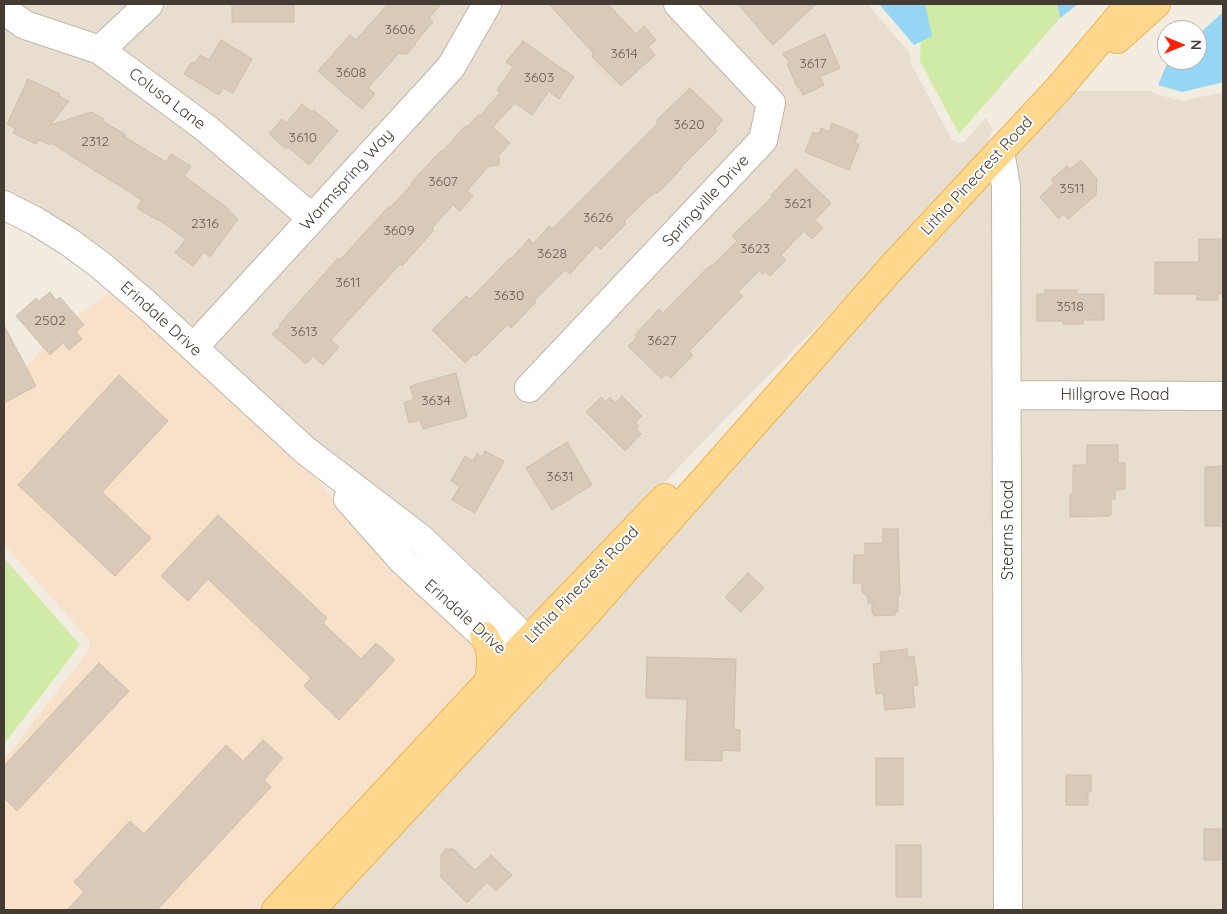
<!DOCTYPE html>
<html>
<head>
<meta charset="utf-8">
<style>
	body { margin:0 }
	#map { position:relative; width:1227px; height:914px; overflow:hidden; background:#f2ece1; font-family:Quicksand,sans-serif }
	canvas { display:block }
	.frame { position:absolute; inset:0; border:5px solid #443b32; pointer-events:none }
	.north { position:absolute; left:1157px; top:20px; width:50px; height:50px; box-sizing:border-box; background:#fff; border:1px solid #b4b1ad; border-radius:50%; rotate:90deg; font-size:14px; font-weight:700; line-height:20px; text-align:center; color:#443b32 }
	.north::after { content:''; display:block; margin:auto; width:18px; height:22px; background:#ff200b; clip-path:polygon(50% 0,100% 100%,50% 72%,0 100%) }
</style>
</head>
<body>
<div id="map">
<canvas width="1227" height="914"></canvas>
<div class="frame"></div>
<div class="north">N</div>
</div>
<script>
const c = document.querySelector('canvas').getContext('2d');
c.lineJoin = 'round';
function fill(path, color) { c.fillStyle = color; c.fill(path, 'evenodd'); }
const poly = rows => new Path2D(rows.map(r => 'M' + r).join(''));
function strokePath(path, color, width, dash) { c.strokeStyle = color; c.lineWidth = width; c.lineCap = dash ? 'butt' : 'round'; c.setLineDash(dash || []); c.stroke(path); }
function write(font, color, halo, rows, align = 'center') {
  c.font = font + ' Quicksand,sans-serif'; c.lineWidth = 4; c.setLineDash([]); c.textBaseline = 'middle'; c.strokeStyle = halo; c.fillStyle = color; for (const [text, x, y, turn = 0] of rows) {
    c.save(); c.translate(x, y); c.rotate((+turn || 0) * Math.PI / 180); c.textAlign = isNaN(turn) ? turn : align; if (halo) c.strokeText(text, 0, 0); c.fillText(text, 0, 0); c.restore();
  }
}
fill(poly([
	[14,4,133,4,97,38,31,16],
	[165,4,474,4,441,61,311,203,117,49],
	[500,4,662,4,758,106,752,136,513,388,530,402,772,147,782,105,693,4,867,4,910,53,911,64,952,140,958,143,965,141,986,117,993,130,981,155,885,258,730,414,527,625,315,444,209,347],
	[4,23,94,59,199,137,297,219,193,332,4,193],
	[1073,91,1151,91,1155,94,1182,101,1223,92,1223,386,1019,384,1012,154],
	[992,175,997,910,326,910,541,680,544,681,546,676,552,675,551,670],
	[1019,405,1223,406,1223,910,1020,910]
]), '#e7decf');
fill(poly([
	[112,290,298,458,393,566,477,648,478,678,261,910,4,910,4,760,89,650,90,644,88,639,4,544,4,392,55,333]
]), '#f7e1c9');
fill(poly([
	[922,4,1057,4,1060,18,959,134,920,61],
	[4,558,80,645,4,744]
]), '#d0eba6');
fill(poly([
	[879,4,925,4,932,36,914,45],
	[1057,4,1078,4,1060,18],
	[1223,12,1223,80,1220,83,1182,92,1158,85,1166,66,1172,60,1197,60,1197,36]
]), '#97d5f5');
const building = poly([
	[232,4,294,4,294,22,232,22,232,4],
	[388,4,441,4,429,18,433,22,415,43,416,44,407,54,399,53,368,88,375,94,362,109,318,71,350,35,356,40,388,4],
	[549,4,608,4,636,34,644,26,656,40,648,47,655,55,621,86,592,57,593,53,549,4],
	[738,4,816,4,773,45,738,4],
	[825,34,840,68,820,77,824,85,803,95,799,87,798,88,787,64,790,63,782,54,825,34],
	[221,40,252,59,233,93,223,88,219,95,184,74,191,63,196,62,200,55,209,60,221,40],
	[523,41,574,77,559,99,549,91,532,115,515,103,493,127,510,143,499,155,499,165,489,166,467,191,473,196,460,211,453,205,432,228,434,230,402,266,400,264,331,340,339,347,323,365,313,356,306,364,272,334,281,326,279,325,338,258,340,260,389,206,391,207,412,184,411,183,434,158,442,150,443,151,465,126,467,127,478,115,480,116,500,93,497,90,513,67,506,62,523,41],
	[28,79,60,94,59,96,69,101,50,125,92,112,104,119,103,121,126,135,125,137,166,162,171,154,191,166,184,176,229,209,228,210,238,219,210,257,204,252,193,266,175,253,186,239,158,219,157,220,137,208,142,200,51,143,50,145,39,140,36,144,13,133,15,128,7,124,28,79],
	[690,88,723,120,715,129,717,131,681,167,682,168,663,188,657,193,655,192,646,200,624,222,626,224,601,249,596,245,570,274,565,270,535,300,536,302,511,328,508,324,476,356,474,354,465,363,432,330,466,296,470,299,510,258,511,259,529,239,533,244,549,226,552,229,658,123,656,121,690,88],
	[302,104,312,112,314,110,338,131,309,165,288,147,286,149,269,134,282,119,286,123,302,104],
	[832,123,858,134,855,143,859,145,849,170,805,152,813,132,819,134,821,128,829,132,832,123],
	[1081,160,1097,179,1096,195,1068,219,1064,214,1058,218,1040,197,1054,183,1051,180,1067,166,1070,169,1081,160],
	[796,169,831,203,815,220,823,228,812,239,804,231,781,255,786,260,770,276,765,271,763,274,759,271,738,292,743,296,689,351,693,355,671,378,666,374,662,379,628,346,637,337,635,335,659,309,663,313,703,272,711,265,712,266,737,241,732,236,773,196,771,195,796,169],
	[1199,239,1223,239,1223,294,1218,294,1218,300,1197,300,1197,294,1155,294,1155,262,1199,262,1199,239],
	[1045,290,1077,290,1077,294,1104,294,1104,320,1083,320,1083,324,1063,324,1063,321,1037,321,1037,294,1045,294,1045,290],
	[50,292,56,300,60,297,84,325,76,332,82,339,69,350,63,343,50,355,16,316,36,298,39,301,50,292],
	[4,325,36,386,4,403,4,325],
	[456,373,467,417,423,429,420,420,409,423,404,403,414,399,410,386,456,373],
	[119,375,168,421,102,492,151,538,115,576,18,485,119,375],
	[622,396,642,416,635,423,639,426,636,429,641,434,625,451,586,412,601,397,605,402,610,397,616,403,622,396],
	[567,442,592,485,552,510,526,468,567,442],
	[1087,445,1118,445,1118,463,1125,463,1125,489,1115,490,1115,499,1111,499,1111,515,1109,515,1109,516,1070,517,1070,494,1073,494,1073,465,1087,465,1087,445],
	[485,451,504,461,475,513,452,500,460,486,451,481,465,456,473,461,477,453,482,457,485,451],
	[1223,466,1223,526,1205,526,1205,467,1223,466],
	[218,515,327,618,323,623,361,659,376,643,395,660,339,720,304,686,311,678,208,579,188,601,161,576,218,515],
	[883,529,898,529,900,595,898,595,898,612,895,612,895,615,874,616,874,613,872,613,872,603,868,604,868,597,862,592,862,583,853,583,854,555,865,555,865,543,883,543,883,529],
	[748,573,764,588,741,612,725,597,748,573],
	[907,649,908,657,914,656,918,685,913,686,915,707,885,710,883,693,876,694,873,664,881,663,880,652,907,649],
	[647,657,736,659,734,729,740,730,740,751,722,750,722,761,685,760,687,699,646,698,647,657],
	[99,663,129,691,17,811,4,798,4,766,99,663],
	[263,740,283,758,264,780,271,787,157,910,67,910,84,892,74,882,130,821,144,834,226,745,243,761,263,740],
	[876,758,903,758,903,805,876,805,876,758],
	[1066,775,1091,775,1091,792,1088,792,1088,805,1066,805,1066,775],
	[1204,829,1223,829,1223,860,1204,860,1204,829],
	[896,845,921,845,921,897,896,897,896,845],
	[446,849,454,849,475,870,491,855,512,875,496,891,487,882,467,903,441,877,441,854,446,849]
]);
fill(building, '#d8c9b9');
strokePath(building, '#d0bea9', 1);
const minor = poly([
	[4,10,25,25,100,50,207,129,312,218],
	[100,50,149,4],
	[1000,151,1006,186,1008,910],
	[4,205,37,222,69,242,99,264,146,304,306,451,420,538,528,641,535,662],
	[194,347,451,67,487,4],
	[529,388,763,140,771,103,678,4],
	[1007,395,1223,396],
	[348,499,402,560,484,636,502,651]
]);
const major = poly([
	[1117,39,1156,4],
	[484,636,489,645,491,655,491,666,489,682],
	[276,910,511,658,665,498],
	[311,910,576,625,894,265,1060,87,1130,4]
]);
strokePath(minor, '#c1b6a6', 30);
strokePath(major, '#ecb555', 30);
strokePath(minor, '#fff', 28);
strokePath(major, '#ffd78d', 28);
write('14px', '#695e54', null, [
	["3606",400,30],
	["3614",624,54],
	["3617",813,64],
	["3608",351,73],
	["3603",539,78],
	["3620",689,125],
	["3610",303,138],
	["2312",95,142],
	["3607",443,182],
	["3511",1072,189],
	["3621",798,204],
	["3626",598,218],
	["2316",205,224],
	["3609",399,231],
	["3623",755,249],
	["3628",552,254],
	["3611",348,283],
	["3630",509,296],
	["3518",1070,307],
	["2502",50,321],
	["3613",304,332],
	["3627",662,341],
	["3634",436,401],
	["3631",560,477]
]);
write('16px', '#443b32', '#fff', [
	["Colusa Lane",167,99,37],
	["Lithia Pinecrest Road",977,176,-47],
	["Warmspring Way",347,180,-48],
	["Springville Drive",706,201,-47],
	["Erindale Drive",161,319,42],
	["Hillgrove Road",1115,395],
	["Stearns Road",1008,530,-90],
	["Lithia Pinecrest Road",582,585,-46],
	["Erindale Drive",465,617,42]
]);
</script>
</body>
</html>
